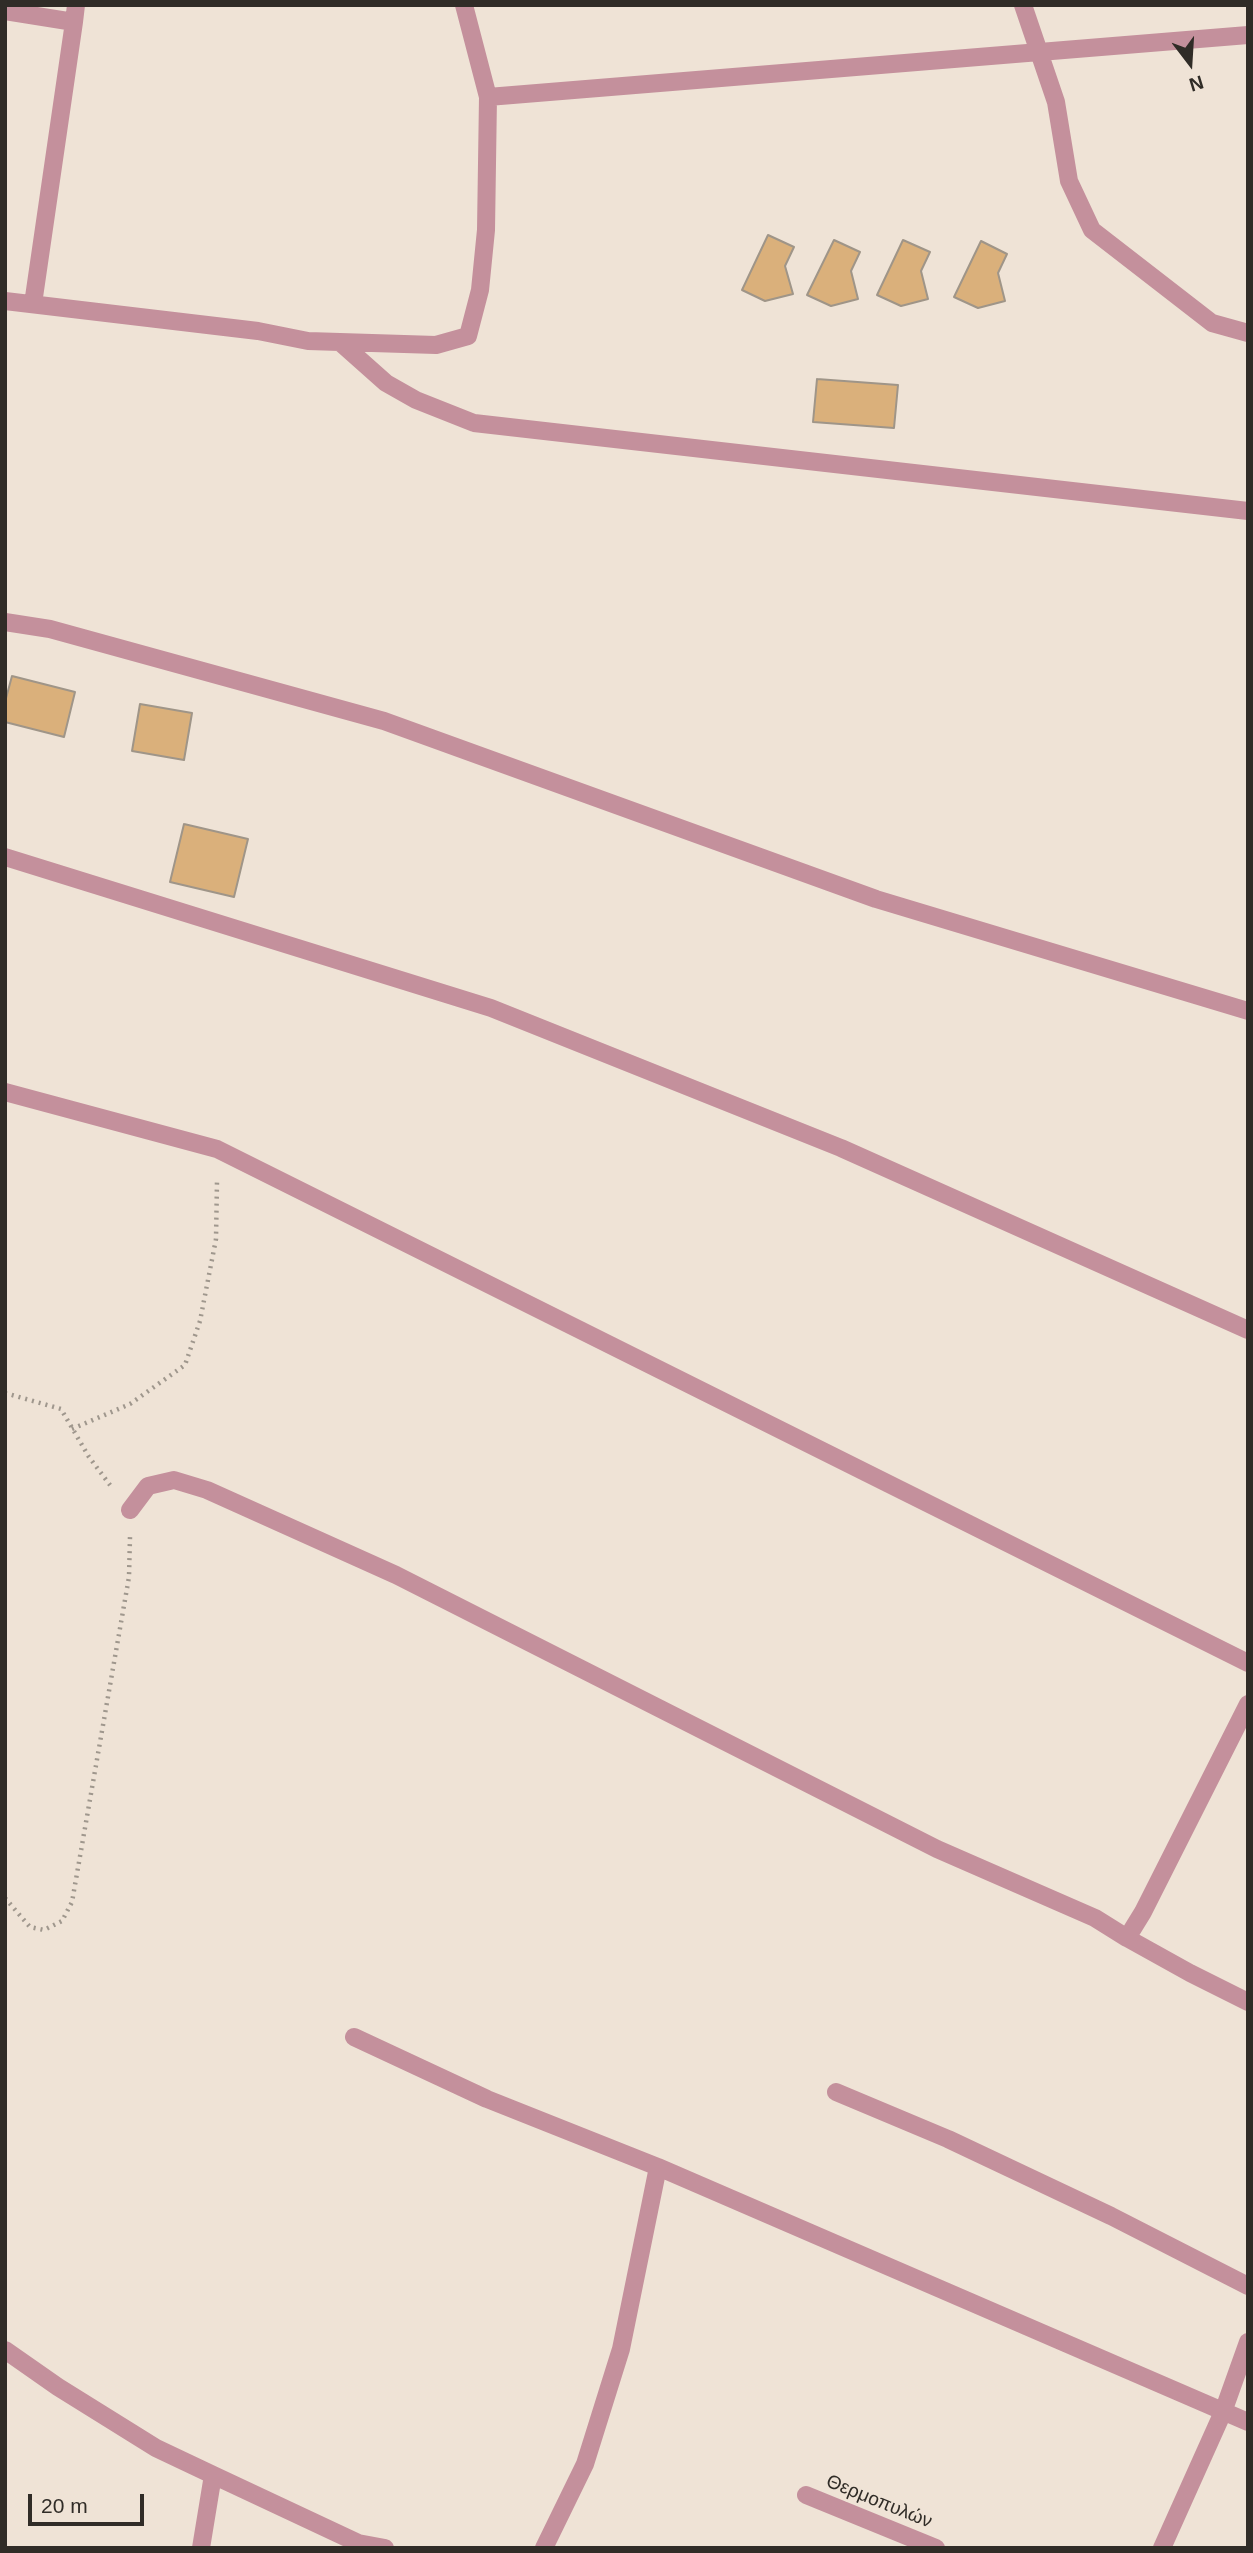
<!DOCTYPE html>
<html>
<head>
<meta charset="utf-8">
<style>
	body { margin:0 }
	#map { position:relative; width:1253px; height:2553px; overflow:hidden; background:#efe3d6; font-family:Arial,sans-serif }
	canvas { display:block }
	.frame { position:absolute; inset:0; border:7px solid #302c27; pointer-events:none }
	.north { position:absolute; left:1155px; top:28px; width:70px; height:70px; -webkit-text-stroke:5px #efe3d6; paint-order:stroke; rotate:163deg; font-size:19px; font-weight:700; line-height:28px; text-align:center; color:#302c27 }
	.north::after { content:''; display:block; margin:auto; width:24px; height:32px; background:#302c27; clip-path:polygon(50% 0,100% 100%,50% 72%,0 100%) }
	.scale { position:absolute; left:28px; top:2494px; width:116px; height:32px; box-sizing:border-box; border:4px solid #302c27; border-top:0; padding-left:9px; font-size:21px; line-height:24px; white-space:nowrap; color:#302c27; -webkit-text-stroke:5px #efe3d6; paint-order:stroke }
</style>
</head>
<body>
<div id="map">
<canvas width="1253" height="2553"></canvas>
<div class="frame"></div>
<div class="north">N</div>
<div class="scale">20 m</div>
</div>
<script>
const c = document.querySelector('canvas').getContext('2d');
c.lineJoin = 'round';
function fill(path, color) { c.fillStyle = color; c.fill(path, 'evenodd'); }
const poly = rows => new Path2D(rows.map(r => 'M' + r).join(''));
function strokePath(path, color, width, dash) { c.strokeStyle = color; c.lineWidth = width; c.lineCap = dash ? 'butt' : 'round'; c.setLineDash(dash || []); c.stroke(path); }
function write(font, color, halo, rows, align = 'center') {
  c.font = font + ' Arial,sans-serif'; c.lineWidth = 5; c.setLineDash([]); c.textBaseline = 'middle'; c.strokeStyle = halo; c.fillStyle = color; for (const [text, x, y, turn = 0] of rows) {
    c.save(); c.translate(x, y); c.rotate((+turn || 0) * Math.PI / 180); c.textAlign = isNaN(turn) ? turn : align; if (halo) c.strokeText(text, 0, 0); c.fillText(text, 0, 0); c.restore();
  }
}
const building = poly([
	[768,235,794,247,785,266,793,294,765,301,742,290,768,235],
	[834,240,860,252,851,271,858,299,831,306,807,295,834,240],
	[903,240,930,252,921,271,928,299,901,306,877,295,903,240],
	[981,241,1007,254,998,273,1005,301,978,308,954,297,981,241],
	[817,379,898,385,894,428,813,422,817,379],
	[12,676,75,692,64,737,5,722,5,702,12,676],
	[140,704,192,713,184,760,132,751,140,704],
	[184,824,248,839,234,897,170,882,184,824]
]);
fill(building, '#dab07b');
strokePath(building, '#9f9588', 2);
strokePath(poly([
	[5,1393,61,1409,89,1457,113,1489],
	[72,1429,130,1404,185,1365,200,1321,216,1239,217,1181],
	[5,1898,30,1927,44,1930,62,1921,72,1902,129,1577,130,1537]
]), '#9f978d', 4.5, [2, 5]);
strokePath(poly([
	[1023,5,1056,102,1069,181,1092,230,1212,323,1248,333],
	[5,11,74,22,76,5],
	[488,97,1248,35],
	[5,301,258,331,308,341,436,345,468,336,480,290,486,230,488,97,464,5],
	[33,304,74,22],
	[341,343,386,383,416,400,474,423,1248,511],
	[5,622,50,629,384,721,876,899,1248,1011],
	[5,857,491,1008,841,1148,1248,1330],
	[5,1092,217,1149,1248,1663],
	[130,1510,148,1486,174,1480,207,1490,396,1575,937,1849,1095,1918,1127,1938,1143,1912,1248,1704],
	[1127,1938,1190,1973,1248,2002],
	[354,2037,487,2099,658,2167,1248,2422],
	[836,2092,948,2139,1111,2216,1248,2286],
	[5,2350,58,2387,156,2448,213,2475],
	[806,2495,936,2548],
	[201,2548,213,2475,358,2543,385,2548],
	[544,2548,585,2464,621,2349,658,2167],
	[1162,2548,1223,2412,1248,2342]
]), '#c4909c', 18);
write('19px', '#302c27', '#efe3d6', [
	["Θερμοπυλών",879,2502,22]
]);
</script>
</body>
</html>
